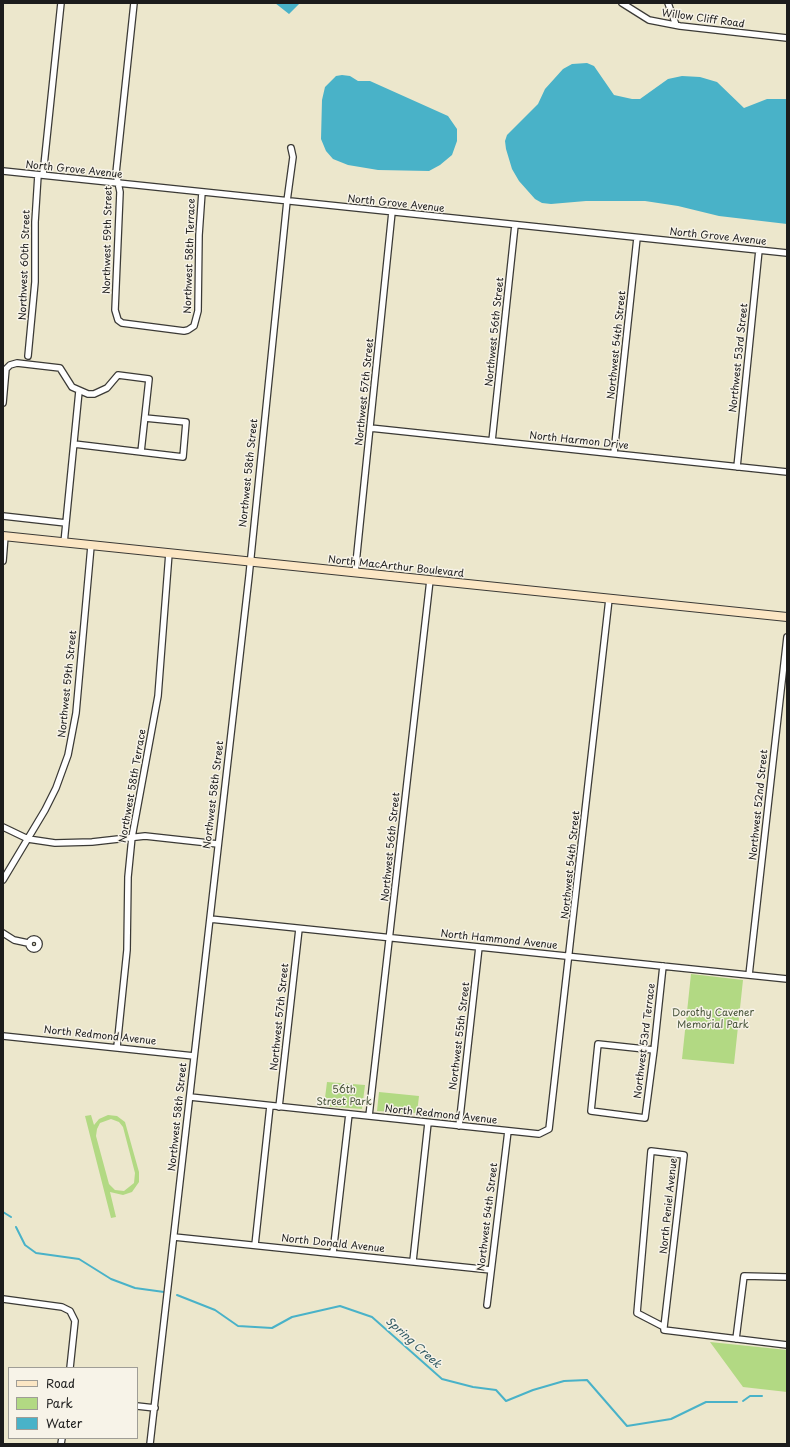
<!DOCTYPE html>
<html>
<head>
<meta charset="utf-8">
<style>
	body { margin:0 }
	#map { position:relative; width:790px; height:1447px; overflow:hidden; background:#ece7cc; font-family:"Playpen Sans",sans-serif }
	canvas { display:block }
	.frame { position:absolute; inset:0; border:4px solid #1c1c1c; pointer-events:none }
	.legend { position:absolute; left:8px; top:1367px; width:130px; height:72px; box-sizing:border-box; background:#f7f3e8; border:1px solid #9f9d96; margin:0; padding:5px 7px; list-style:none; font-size:12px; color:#1c1c1c }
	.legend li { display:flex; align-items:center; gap:8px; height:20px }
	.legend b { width:20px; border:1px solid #9f9d96 }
</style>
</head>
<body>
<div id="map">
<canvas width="790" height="1447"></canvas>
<div class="frame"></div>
<ul class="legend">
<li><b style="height:5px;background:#fbe6c4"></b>Road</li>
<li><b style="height:11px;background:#b2d983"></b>Park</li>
<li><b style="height:11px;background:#49b2c8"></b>Water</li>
</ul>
</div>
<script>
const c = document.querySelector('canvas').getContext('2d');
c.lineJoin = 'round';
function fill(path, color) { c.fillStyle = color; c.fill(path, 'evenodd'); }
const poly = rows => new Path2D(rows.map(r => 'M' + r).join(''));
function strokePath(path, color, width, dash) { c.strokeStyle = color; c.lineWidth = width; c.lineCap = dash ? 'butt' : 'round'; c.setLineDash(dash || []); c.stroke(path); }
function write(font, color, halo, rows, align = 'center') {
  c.font = font + ' "Playpen Sans",sans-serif'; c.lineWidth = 3; c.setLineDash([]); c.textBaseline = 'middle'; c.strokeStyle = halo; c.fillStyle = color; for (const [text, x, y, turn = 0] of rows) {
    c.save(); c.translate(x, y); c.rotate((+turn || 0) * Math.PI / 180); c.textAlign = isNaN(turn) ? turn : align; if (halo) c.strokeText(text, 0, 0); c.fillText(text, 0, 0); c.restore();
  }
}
fill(poly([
	[691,974,743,980,734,1064,682,1059],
	[327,1082,365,1085,362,1109,324,1106],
	[379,1092,419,1096,417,1113,377,1111],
	[91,1115,94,1125,99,1119,108,1115,117,1116,125,1122,139,1172,139,1182,132,1192,123,1195,110,1192,116,1217,111,1218,85,1116],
	[111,1119,119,1122,123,1127,135,1173,134,1183,124,1191,115,1190,109,1184,96,1136,97,1129,100,1123],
	[710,1342,787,1350,787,1392,743,1387]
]), '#b2d983');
fill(poly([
	[275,3,300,3,289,14],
	[587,63,594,66,614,95,632,99,640,99,668,79,682,76,700,77,717,82,744,108,767,99,787,99,787,224,719,216,678,206,645,201,586,201,551,204,542,203,535,199,519,181,512,169,506,149,505,141,507,135,538,104,545,89,563,69,572,64],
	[342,75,350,76,358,81,370,81,448,116,457,129,457,141,452,155,440,165,429,171,378,170,348,165,333,159,326,151,321,139,322,100,325,87,336,76]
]), '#49b2c8');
strokePath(poly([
	[3,1212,11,1217],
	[16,1227,25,1245,36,1253,79,1259,111,1279,135,1288,164,1292],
	[177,1295,215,1310,238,1326,272,1328,292,1317,340,1306,372,1317,442,1379,473,1387,496,1390,506,1401,533,1390,564,1381,587,1380,627,1426,671,1419,706,1402,737,1402],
	[743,1401,750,1396,762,1396]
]), '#49b2c8', 2);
const street = poly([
	[134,3,116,173,120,192,115,310,118,320,122,323,184,331,188,330,194,326,198,311,199,235,202,192],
	[622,3,649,20,680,26,787,38],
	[668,3,676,25],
	[3,171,787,253],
	[43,175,61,3],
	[28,356,35,282,35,222,38,175],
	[3,403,6,369,10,365,17,363,60,368,72,387,88,394,94,394,107,388,118,375,149,379,141,452],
	[370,428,787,472],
	[492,441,515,225],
	[74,444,183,457,186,422,145,418],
	[614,453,637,238],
	[737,467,759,250],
	[3,516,66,523],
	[64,543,79,391],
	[3,561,5,536],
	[355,573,392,212],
	[3,827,28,839,55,843,92,842,145,836,218,844],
	[3,880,45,810,56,788,68,755,76,713,91,546],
	[210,919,787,979],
	[3,933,14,940,28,943],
	'29 944a5 5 0 1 1 10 0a5 5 0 1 1-10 0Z',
	[749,975,787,637],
	[3,1036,194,1056],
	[117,1047,127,950,128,877,132,837,158,696,169,553],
	[654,1050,598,1044,591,1111,645,1118,654,1050,663,966],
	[190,1097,539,1134,549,1129,609,599],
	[279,1107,299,929],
	[369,1116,430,580],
	[459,1126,479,947],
	[174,1237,491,1270],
	[255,1245,270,1106],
	[333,1253,349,1114],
	[413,1261,428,1123],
	[3,1299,62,1307,70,1311,75,1321,70,1368],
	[487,1305,508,1131],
	[664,1327,637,1313,651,1151,684,1155,664,1327,664,1330,787,1345],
	[736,1339,744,1276,787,1277],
	[137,1406,155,1408],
	[61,1444,62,1438],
	[150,1444,249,576,287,201,293,157,291,148]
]);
const secondary = poly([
	[3,536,787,617]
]);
strokePath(street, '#3b3a36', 8);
strokePath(secondary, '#3b3a36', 10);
strokePath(street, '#fff', 5.5);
strokePath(secondary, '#fbe6c4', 8);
write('10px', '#1c1c1c', '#f7f3e8', [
	["Willow Cliff Road",703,19,8],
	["North Grove Avenue",74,170,6],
	["North Grove Avenue",396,204,6],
	["North Grove Avenue",718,237,6],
	["Northwest 59th Street",108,240,-89],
	["Northwest 58th Terrace",190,256,-88],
	["Northwest 60th Street",25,265,-88],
	["Northwest 56th Street",495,332,-84],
	["Northwest 54th Street",617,345,-84],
	["Northwest 53rd Street",739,358,-84],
	["Northwest 57th Street",365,392,-84],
	["North Harmon Drive",579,441,6],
	["Northwest 58th Street",249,473,-84],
	["North MacArthur Boulevard",396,567,6],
	["Northwest 59th Street",68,684,-84],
	["Northwest 58th Terrace",133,786,-80],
	["Northwest 58th Street",214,795,-83],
	["Northwest 52nd Street",759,805,-84],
	["Northwest 56th Street",391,847,-84],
	["Northwest 54th Street",571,865,-84],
	["North Hammond Avenue",499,940,6],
	["Northwest 57th Street",280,1017,-84],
	["North Redmond Avenue",100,1036,6],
	["Northwest 55th Street",460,1036,-83],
	["Northwest 53rd Terrace",645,1041,-83],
	["North Redmond Avenue",441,1115,6],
	["Northwest 58th Street",178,1117,-84],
	["North Peniel Avenue",669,1206,-84],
	["Northwest 54th Street",488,1217,-83],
	["North Donald Avenue",333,1244,6]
]);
write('10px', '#49553b', '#f7f3e8', [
	["Dorothy Cavener",713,1013],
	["Memorial Park",713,1025],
	["56th",344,1090],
	["Street Park",344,1102]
]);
write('italic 11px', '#2e5861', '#f7f3e8', [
	["Spring Creek",413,1343,42]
]);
</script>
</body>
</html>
